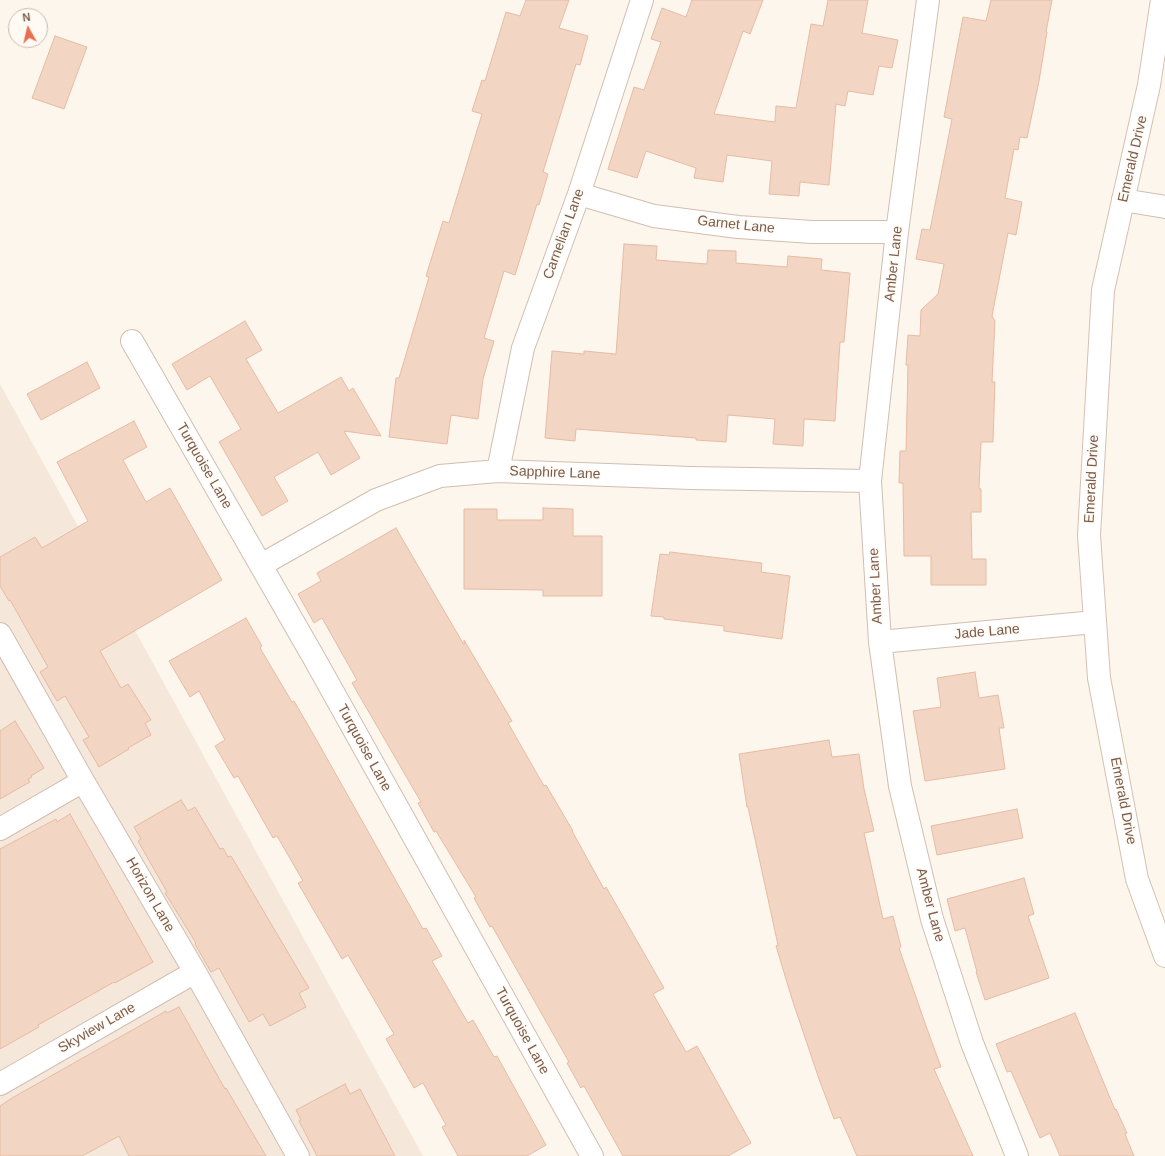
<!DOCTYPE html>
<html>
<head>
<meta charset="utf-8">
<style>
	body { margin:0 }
	#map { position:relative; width:1165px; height:1156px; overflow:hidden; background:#fdf6ec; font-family:Helvetica,sans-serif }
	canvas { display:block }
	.north { position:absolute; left:8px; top:8px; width:40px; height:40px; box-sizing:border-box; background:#fffaf3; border:1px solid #cabbb1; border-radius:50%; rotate:352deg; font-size:11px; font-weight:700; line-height:16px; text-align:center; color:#7a5c4d }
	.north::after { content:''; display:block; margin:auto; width:14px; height:18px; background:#e76f51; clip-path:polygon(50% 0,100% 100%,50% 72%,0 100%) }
</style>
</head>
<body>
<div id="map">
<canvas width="1165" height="1156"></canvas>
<div class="north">N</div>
</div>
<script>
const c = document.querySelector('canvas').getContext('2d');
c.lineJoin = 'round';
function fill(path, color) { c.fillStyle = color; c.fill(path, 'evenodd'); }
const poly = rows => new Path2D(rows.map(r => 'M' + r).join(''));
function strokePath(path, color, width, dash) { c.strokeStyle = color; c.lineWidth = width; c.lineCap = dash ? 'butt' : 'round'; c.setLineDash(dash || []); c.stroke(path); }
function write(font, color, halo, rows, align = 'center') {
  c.font = font + ' Helvetica,sans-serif'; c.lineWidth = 3; c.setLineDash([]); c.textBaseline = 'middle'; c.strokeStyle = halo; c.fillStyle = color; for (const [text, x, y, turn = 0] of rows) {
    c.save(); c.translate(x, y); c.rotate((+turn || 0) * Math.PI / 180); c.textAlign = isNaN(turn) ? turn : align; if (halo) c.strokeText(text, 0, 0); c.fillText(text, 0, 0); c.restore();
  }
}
fill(poly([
	[0,384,423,1156,0,1156]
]), '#f5e8da');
const building = poly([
	[526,0,569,0,559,28,588,36,580,65,576,64,543,172,548,174,539,205,537,204,515,275,504,271,484,338,494,341,483,379,478,419,451,415,447,444,389,437,396,378,399,378,429,277,426,276,443,221,449,223,482,114,472,111,482,80,485,81,506,12,520,16,526,0],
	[692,0,763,0,750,34,743,31,714,114,775,122,776,106,796,108,811,24,823,26,828,0,868,0,862,33,898,40,892,68,879,66,873,95,848,91,845,106,836,104,829,185,800,182,799,196,769,194,772,161,727,155,723,182,694,178,696,168,646,151,637,178,608,169,634,87,644,90,661,42,651,39,662,8,686,17,692,0],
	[991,0,1052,0,1046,32,1047,32,1039,81,1027,138,1020,137,1018,150,1014,149,1005,198,1022,202,1016,235,1008,233,992,316,995,321,992,382,995,382,993,442,981,442,979,488,981,489,981,512,971,512,972,559,986,559,986,585,931,585,931,556,904,556,903,483,899,483,900,451,906,451,908,365,906,365,908,335,920,336,921,310,938,294,944,264,916,259,922,229,930,230,952,119,944,117,963,17,986,21,991,0],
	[55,36,87,47,64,109,32,98,55,36],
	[624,244,657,246,656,260,707,264,708,250,736,251,736,263,787,267,788,256,822,259,821,270,850,273,844,342,840,342,835,421,804,419,803,446,773,444,775,419,728,415,726,442,696,440,696,438,576,429,575,441,545,438,552,351,584,354,584,351,616,354,624,244],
	[245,321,262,350,246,359,278,413,341,377,349,391,353,388,381,436,344,431,360,458,331,475,318,452,274,477,288,501,262,516,219,442,241,429,210,376,187,390,172,364,245,321],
	[87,362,100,388,41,420,27,394,87,362],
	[134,421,147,447,123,460,146,502,170,488,222,580,100,651,121,688,128,684,151,720,145,723,151,735,128,748,129,749,99,767,83,740,89,737,65,696,57,701,40,672,48,667,10,600,9,601,0,586,0,557,35,537,42,548,88,521,57,462,134,421],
	[543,508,573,509,573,536,602,536,602,596,543,596,543,590,464,589,464,509,497,509,497,520,543,520,543,508],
	[396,528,464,645,464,640,512,721,508,723,544,786,546,785,573,831,572,831,604,889,606,887,664,988,653,994,686,1052,697,1046,751,1143,728,1156,623,1156,584,1086,581,1088,567,1063,569,1062,492,926,490,927,474,898,476,897,436,831,434,832,418,803,421,802,352,683,357,680,322,618,314,623,298,594,321,581,317,573,396,528],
	[670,552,762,563,761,572,790,576,782,639,724,631,724,626,664,619,664,617,651,616,660,554,669,555,670,552],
	[246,618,262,646,260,648,292,702,294,701,316,739,423,929,426,928,442,956,432,961,468,1023,473,1020,494,1057,497,1056,546,1145,527,1156,458,1156,442,1127,446,1125,423,1083,414,1088,386,1039,394,1034,348,955,342,959,298,883,303,881,277,836,273,838,238,776,234,778,215,746,225,740,199,691,190,697,169,661,246,618],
	[975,672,979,698,998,695,1004,728,999,728,1005,769,925,781,913,711,941,707,937,678,975,672],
	[15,721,44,768,31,776,32,777,28,779,30,782,0,799,0,731,15,721],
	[829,740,832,757,859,754,864,789,874,831,864,833,883,919,893,916,901,947,899,948,926,1026,941,1067,934,1069,973,1156,857,1156,840,1117,834,1119,819,1079,792,999,776,946,778,945,748,807,747,807,739,754,829,740],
	[181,800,188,811,195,807,220,849,223,848,228,857,231,856,309,988,299,993,306,1007,270,1026,263,1014,249,1022,219,968,211,972,195,944,196,943,165,893,167,892,138,841,141,839,134,827,181,800],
	[1017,809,1023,838,937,855,931,826,1017,809],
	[70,814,153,962,115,983,114,982,38,1025,39,1027,0,1049,0,849,56,819,57,822,70,814],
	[1024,878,1034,914,1028,916,1049,978,985,1000,976,972,977,972,965,928,955,931,947,899,1024,878],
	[179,1007,225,1089,226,1088,266,1156,129,1156,119,1136,82,1156,0,1156,0,1106,12,1098,166,1011,167,1013,179,1007],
	[1075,1013,1115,1110,1116,1109,1127,1133,1125,1134,1134,1156,1060,1156,1050,1133,1040,1138,1011,1071,1007,1072,996,1044,1075,1013],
	[345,1084,350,1094,360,1089,395,1156,317,1156,299,1121,301,1120,296,1110,345,1084]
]);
fill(building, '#f3d5c3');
strokePath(building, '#e6bba3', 1);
const street = poly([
	[928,0,897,232,870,481,880,642,900,786,932,919,972,1043,1017,1156],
	[579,194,654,216,738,227,812,232,897,232],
	[1123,200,1165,207],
	[132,341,314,658,592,1156],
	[498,471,523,348,579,194,642,0],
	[261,565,376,500,440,476,498,471,691,478,870,481],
	[0,634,83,781,195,972,298,1156],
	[880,642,1095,622],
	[0,829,83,781],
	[0,1084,195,972]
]);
const secondary = poly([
	[1162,0,1149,85,1103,290,1089,535,1099,678,1137,879,1165,956]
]);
strokePath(street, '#d1beb0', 24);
strokePath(secondary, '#d6c0b0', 24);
strokePath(street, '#fff', 22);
strokePath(secondary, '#fff', 22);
write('14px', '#7a5c4d', '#fffaf3', [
	["Emerald Drive",1133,159,-77],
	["Garnet Lane",736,225,6],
	["Carnelian Lane",564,234,-70],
	["Amber Lane",894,264,-84],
	["Turquoise Lane",204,466,60],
	["Sapphire Lane",555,473,2],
	["Emerald Drive",1092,479,-87],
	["Amber Lane",876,586,-93],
	["Jade Lane",987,632,-5],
	["Turquoise Lane",364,748,61],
	["Emerald Drive",1123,801,79],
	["Horizon Lane",150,895,60],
	["Amber Lane",930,905,75],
	["Skyview Lane",97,1028,-30],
	["Turquoise Lane",522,1031,61]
]);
</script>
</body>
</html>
